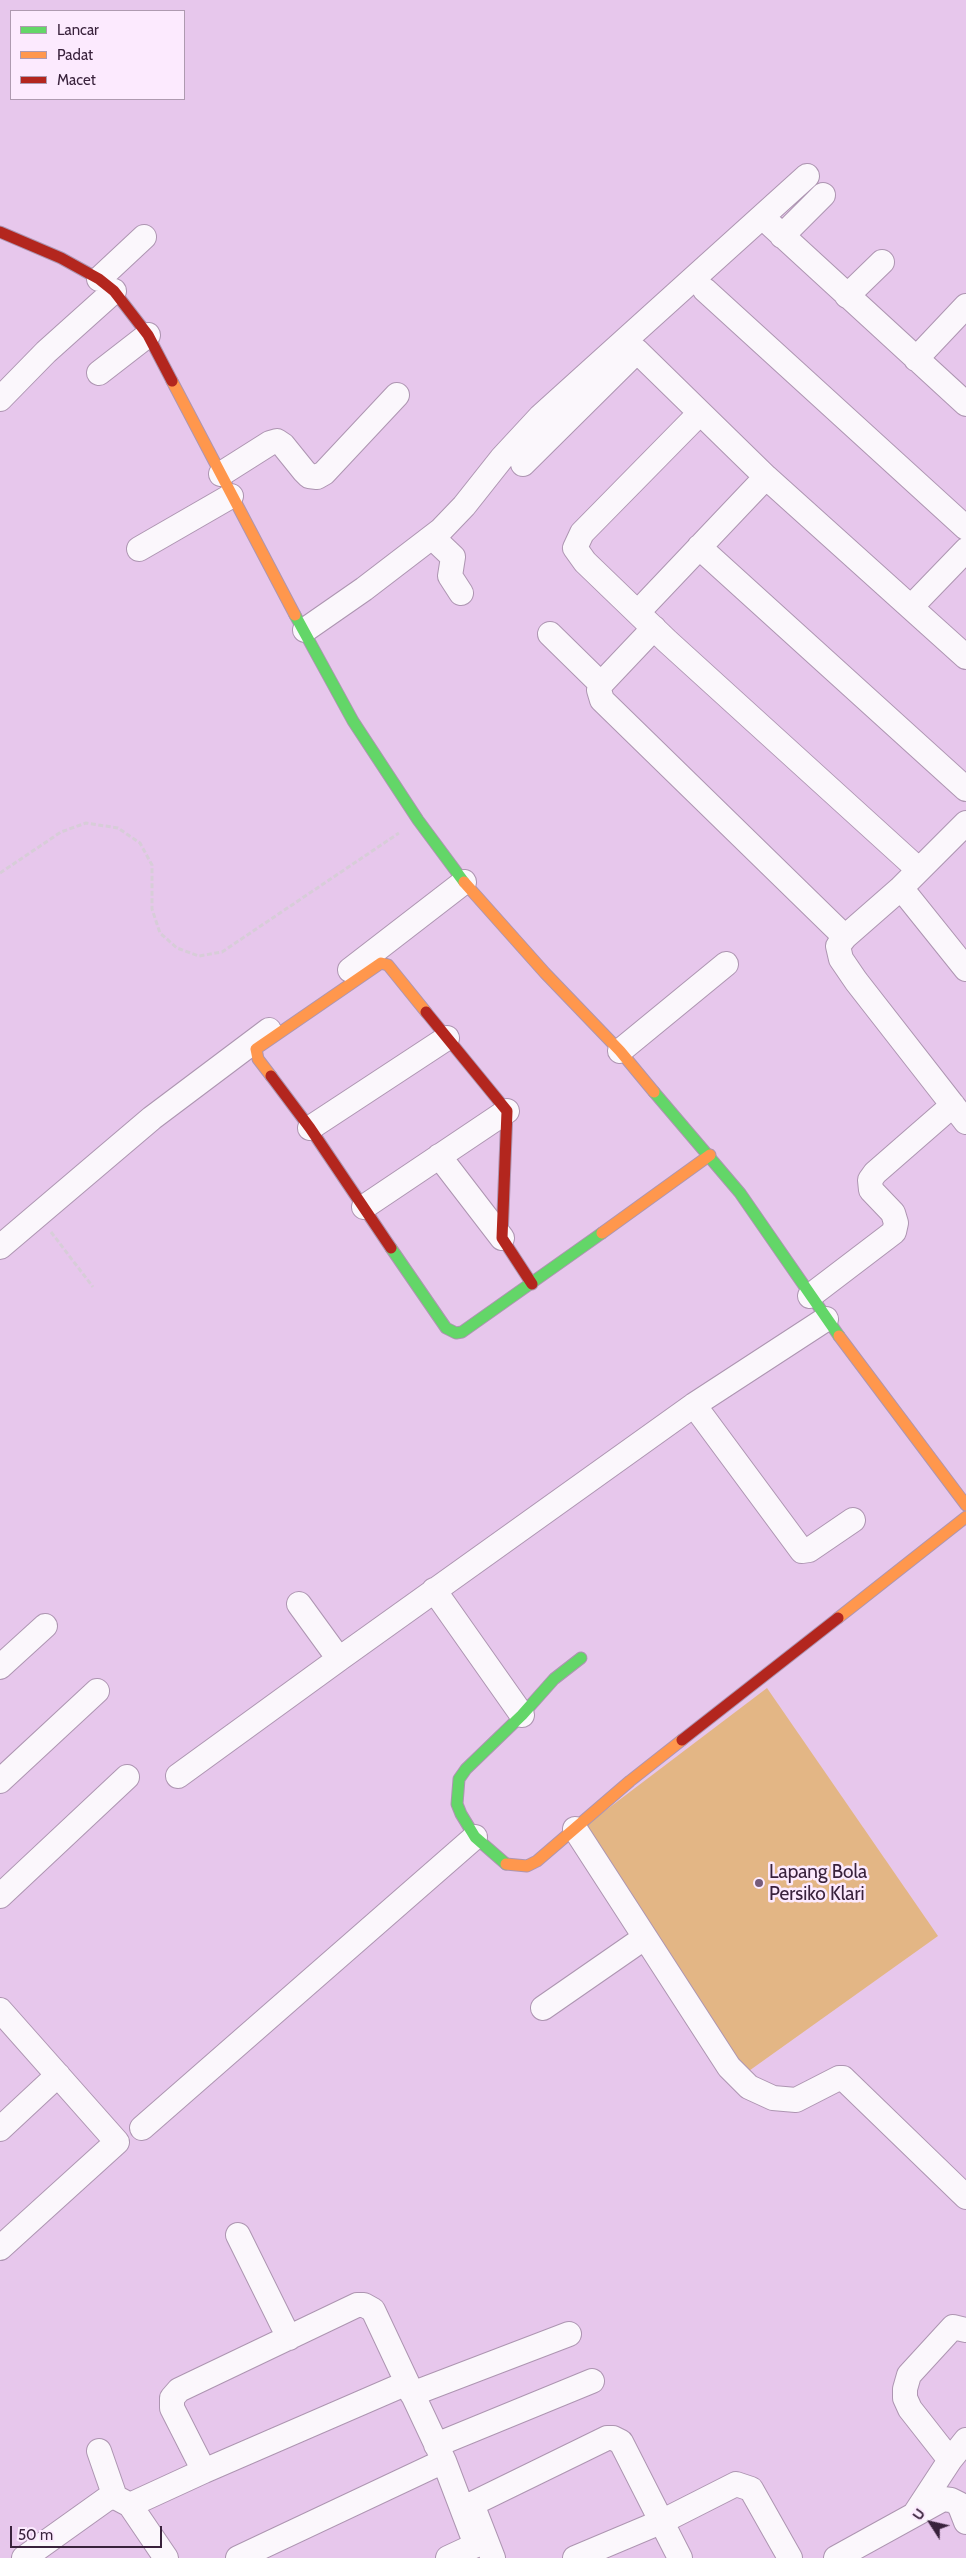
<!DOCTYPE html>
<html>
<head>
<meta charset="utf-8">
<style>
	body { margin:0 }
	#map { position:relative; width:966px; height:2558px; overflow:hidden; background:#e7c7ec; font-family:Cabin,sans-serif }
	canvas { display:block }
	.legend { position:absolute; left:10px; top:10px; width:175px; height:90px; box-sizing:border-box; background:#fceafe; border:1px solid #ae9ab0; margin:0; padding:6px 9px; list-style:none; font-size:15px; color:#39223c }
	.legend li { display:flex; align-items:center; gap:10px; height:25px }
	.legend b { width:25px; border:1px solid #ae9ab0 }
	.north { position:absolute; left:906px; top:2498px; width:50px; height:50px; -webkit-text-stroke:4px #fceafe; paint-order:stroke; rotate:305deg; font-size:14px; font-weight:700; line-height:20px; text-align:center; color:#39223c }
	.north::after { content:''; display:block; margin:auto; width:18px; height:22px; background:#39223c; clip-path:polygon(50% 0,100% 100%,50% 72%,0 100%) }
	.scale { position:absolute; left:10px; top:2526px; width:152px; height:22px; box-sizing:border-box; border:2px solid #39223c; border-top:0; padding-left:6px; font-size:15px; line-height:18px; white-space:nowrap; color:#39223c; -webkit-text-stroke:4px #fceafe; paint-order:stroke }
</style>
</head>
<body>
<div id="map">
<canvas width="966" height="2558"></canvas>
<ul class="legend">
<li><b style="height:6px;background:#63d668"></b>Lancar</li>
<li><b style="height:6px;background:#ff974d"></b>Padat</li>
<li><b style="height:6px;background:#b3261e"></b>Macet</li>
</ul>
<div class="north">U</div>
<div class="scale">50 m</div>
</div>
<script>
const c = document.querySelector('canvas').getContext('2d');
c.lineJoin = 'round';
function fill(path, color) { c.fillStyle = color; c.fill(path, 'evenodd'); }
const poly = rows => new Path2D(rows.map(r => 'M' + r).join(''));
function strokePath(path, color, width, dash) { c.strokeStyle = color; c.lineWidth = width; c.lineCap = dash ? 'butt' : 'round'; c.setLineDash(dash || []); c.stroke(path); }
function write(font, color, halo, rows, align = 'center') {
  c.font = font + ' Cabin,sans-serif'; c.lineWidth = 5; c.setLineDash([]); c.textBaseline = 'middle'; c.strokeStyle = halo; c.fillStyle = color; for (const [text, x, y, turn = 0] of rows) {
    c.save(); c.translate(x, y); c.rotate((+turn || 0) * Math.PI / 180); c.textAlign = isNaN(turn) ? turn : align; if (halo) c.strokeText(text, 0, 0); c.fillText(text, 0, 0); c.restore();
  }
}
fill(poly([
	[767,1688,938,1936,746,2073,581,1829]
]), '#e3b685');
const street = poly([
	[771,225,966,404],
	[782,236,823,195],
	[99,279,144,237],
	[705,290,966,528],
	[847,296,882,262],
	[916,359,966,306],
	[99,373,148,335],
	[0,399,46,352,114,291],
	[699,414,582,533,575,548,585,562,667,641,919,870],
	[523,464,637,351,766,477,966,657],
	[221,474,270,443,277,441,283,445,304,471,309,476,317,477,324,473,397,395],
	[432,537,453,557,450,576,461,593],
	[699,547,966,789],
	[139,549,231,496],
	[912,606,966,550],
	[638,612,766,477],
	[654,628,601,684,599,690,602,700,845,937],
	[305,630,364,589,441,530,464,506,502,458,540,417,807,176],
	[550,634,601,684],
	[966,823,901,888,845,937,838,946,841,959,856,981,966,1122],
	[901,888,966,969],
	[350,970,464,882],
	[620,1051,726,964],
	[310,1128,447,1038],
	[439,1156,502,1238],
	[364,1207,507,1111],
	[0,1247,152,1118,269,1030],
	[810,1296,894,1232,896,1223,893,1213,871,1190,870,1180,875,1173,953,1105],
	[694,1405,802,1551,809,1550,853,1520],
	[434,1590,522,1715],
	[299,1604,339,1659,694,1405,826,1319],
	[0,1667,45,1626],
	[178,1776,339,1659],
	[0,1781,97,1691],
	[575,1829,729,2067,749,2087,773,2098,796,2100,839,2078,843,2078,966,2197],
	[0,1896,127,1777],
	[543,2008,644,1938],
	[0,2010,117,2142,0,2248],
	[142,2128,475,1837],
	[0,2129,58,2075],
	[238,2235,289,2338],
	[412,2394,569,2334],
	[436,2445,592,2381],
	[99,2451,115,2497],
	[950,2460,910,2409,905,2398,905,2389,909,2375,953,2327,966,2330],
	[204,2471,407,2383],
	[130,2505,204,2471,172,2408,172,2398,179,2390,357,2305,364,2305,373,2310,444,2461,476,2545,448,2558],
	[916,2512,950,2460,966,2440],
	[24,2558,108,2498,115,2497,130,2505,166,2558],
	[238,2558,444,2461],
	[493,2558,472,2504,607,2438,613,2438,621,2442,680,2558],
	[575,2558,663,2521,736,2484,751,2489,790,2558],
	[836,2558,943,2499,951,2500,959,2504,966,2522]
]);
const fast = poly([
	[295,615,353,721,418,820,464,882],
	[654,1092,740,1193,839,1336],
	[391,1248,446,1328,456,1333,462,1332,602,1233],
	[506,1864,475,1837,461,1814,457,1804,459,1779,466,1769,522,1715,554,1679,581,1658]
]);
const slow = poly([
	[172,381,295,615],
	[464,882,545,973,620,1051,654,1092],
	[271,1076,258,1059,256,1049,381,963,388,965,426,1012],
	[602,1233,710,1155],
	[839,1336,966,1505],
	[838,1618,966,1517],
	[506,1864,527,1866,537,1861,630,1781,682,1740]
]);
const jam = poly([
	[0,232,61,258,99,279,114,291,148,335,172,381],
	[426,1012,507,1111,502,1238,532,1284],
	[271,1076,310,1128,391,1248],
	[682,1740,838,1618]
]);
strokePath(street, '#ad95b1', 26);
strokePath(fast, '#ad95b1', 13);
strokePath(slow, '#ad95b1', 13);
strokePath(jam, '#ad95b1', 13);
strokePath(poly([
	[0,873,61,832,86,823,118,828,140,843,152,865,152,909,160,933,177,948,199,956,222,952,399,833],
	[51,1232,93,1287]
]), '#d7cdd8', 3, [5, 2.5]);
strokePath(street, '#fbf7fc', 24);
strokePath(fast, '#63d668', 11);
strokePath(slow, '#ff974d', 11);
strokePath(jam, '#b3261e', 11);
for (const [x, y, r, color] of [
	[759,1883,5,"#765c7a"]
]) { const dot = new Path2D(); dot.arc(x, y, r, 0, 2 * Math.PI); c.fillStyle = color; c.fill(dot); strokePath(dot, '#fceafe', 2); }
write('19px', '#39223c', '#fceafe', [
	["Lapang Bola",769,1872],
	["Persiko Klari",769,1894]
], 'left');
</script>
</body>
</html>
